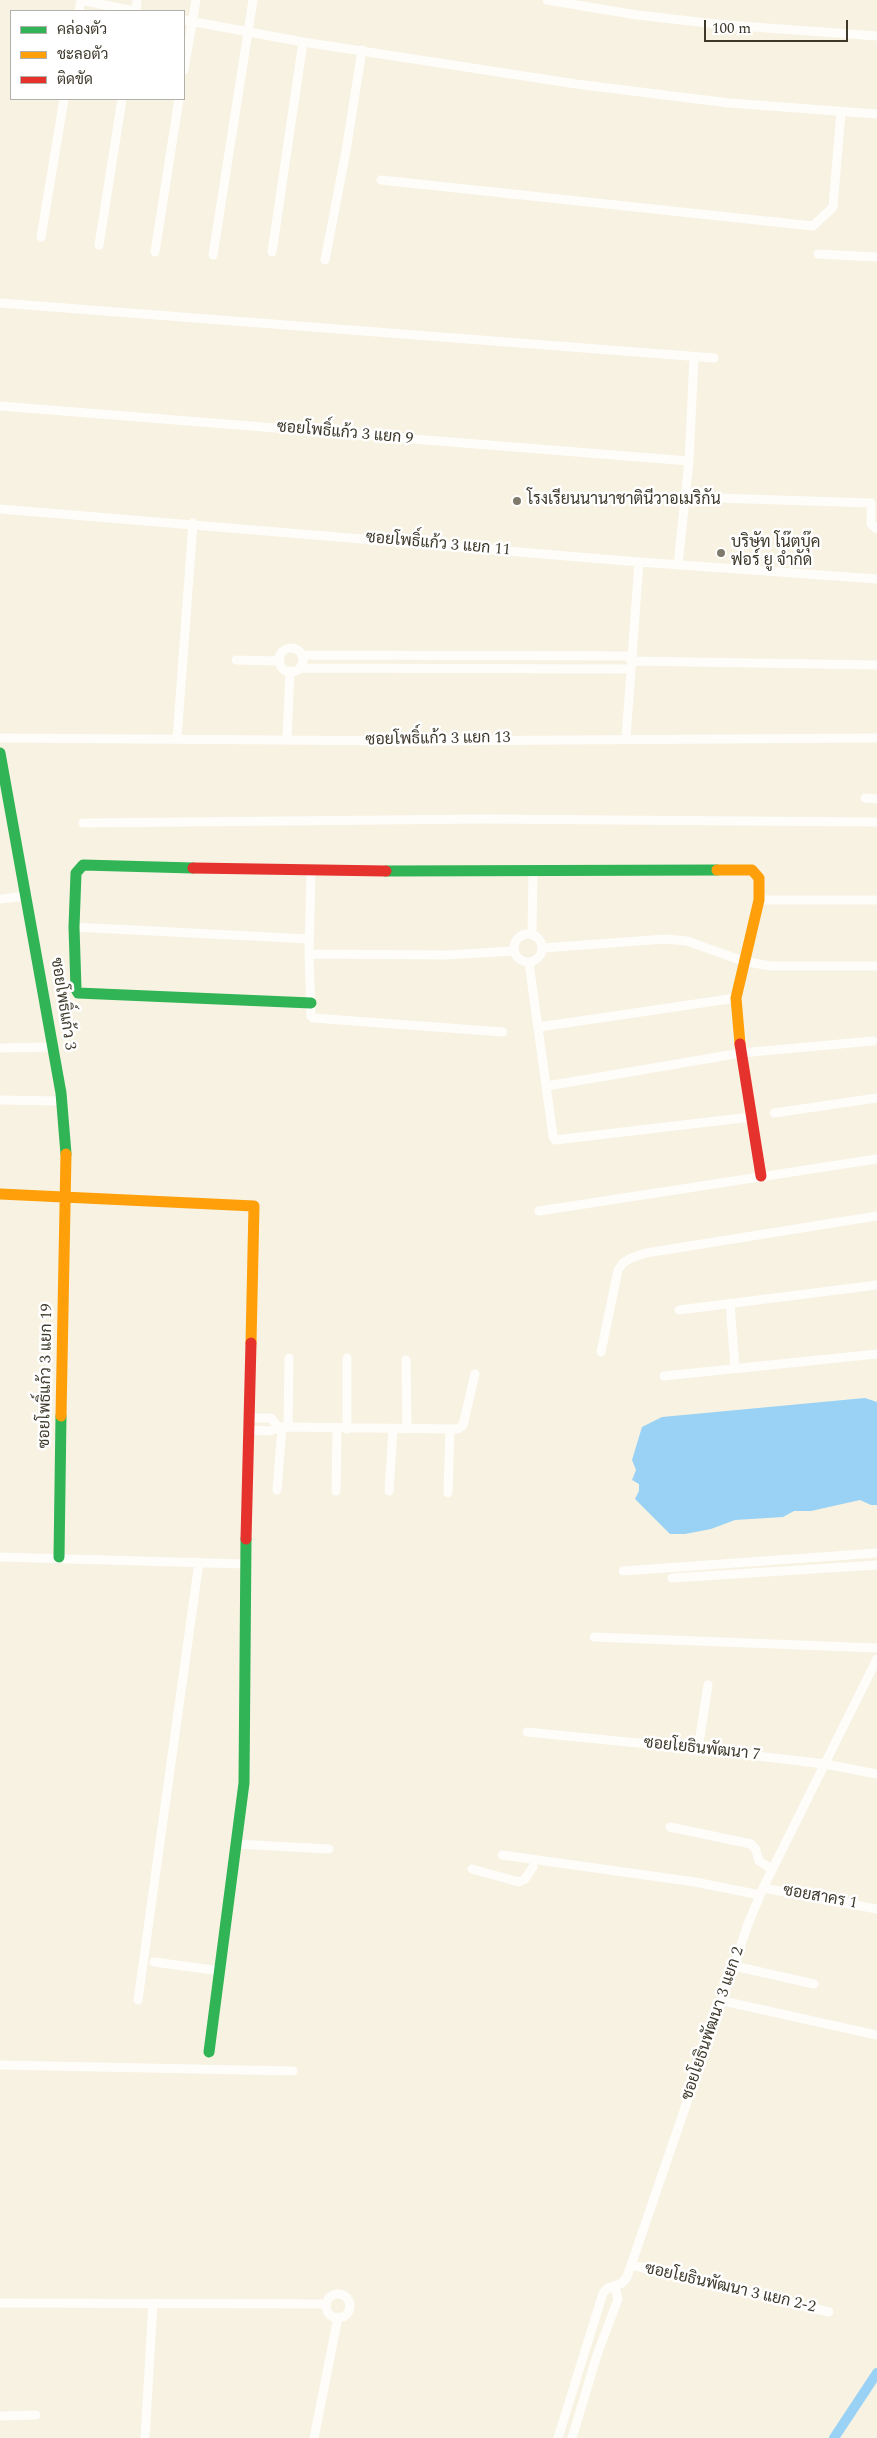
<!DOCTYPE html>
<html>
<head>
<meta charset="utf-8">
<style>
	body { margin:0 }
	#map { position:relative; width:877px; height:2438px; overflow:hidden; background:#f7f2e1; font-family:Spectral,Sarabun,serif }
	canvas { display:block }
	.legend { position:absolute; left:10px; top:10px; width:175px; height:90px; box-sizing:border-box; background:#fff; border:1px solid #b2b0aa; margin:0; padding:6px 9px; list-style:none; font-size:15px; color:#3e392b }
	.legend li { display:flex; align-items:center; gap:10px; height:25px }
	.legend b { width:25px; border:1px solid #b2b0aa }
	.scale { position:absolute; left:704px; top:20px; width:144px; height:22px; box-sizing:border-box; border:2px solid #3e392b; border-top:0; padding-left:6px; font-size:15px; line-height:18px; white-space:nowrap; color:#3e392b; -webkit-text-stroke:4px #fff; paint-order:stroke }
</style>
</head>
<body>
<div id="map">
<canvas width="877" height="2438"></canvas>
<ul class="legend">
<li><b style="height:6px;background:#30b455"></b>คล่องตัว</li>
<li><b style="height:6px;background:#ff9f0a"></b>ชะลอตัว</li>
<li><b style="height:6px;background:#e5322d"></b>ติดขัด</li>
</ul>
<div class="scale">100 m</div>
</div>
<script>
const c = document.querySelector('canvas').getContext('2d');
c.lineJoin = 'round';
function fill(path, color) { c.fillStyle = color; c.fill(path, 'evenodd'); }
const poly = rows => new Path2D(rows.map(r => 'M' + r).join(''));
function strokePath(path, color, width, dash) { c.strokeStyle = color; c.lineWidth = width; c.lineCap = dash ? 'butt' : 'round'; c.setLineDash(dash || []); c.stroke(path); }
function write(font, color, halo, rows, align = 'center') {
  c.font = font + ' Spectral,Sarabun,serif'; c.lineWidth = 5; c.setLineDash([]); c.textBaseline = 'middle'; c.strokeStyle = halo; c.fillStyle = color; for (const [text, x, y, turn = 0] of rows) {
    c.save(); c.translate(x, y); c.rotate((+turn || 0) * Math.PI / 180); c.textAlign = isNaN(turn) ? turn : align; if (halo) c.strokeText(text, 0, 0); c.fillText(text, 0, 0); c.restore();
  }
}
fill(poly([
	[865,1398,877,1402,877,1505,871,1505,860,1500,811,1511,794,1511,783,1517,735,1520,711,1529,685,1534,670,1534,635,1499,639,1491,639,1484,632,1480,636,1470,632,1460,642,1427,662,1417]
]), '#99d2f5');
strokePath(poly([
	[834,2438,877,2373]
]), '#99d2f5', 10);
strokePath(poly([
	[81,0,134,11],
	[547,0,637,15,726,25,877,36],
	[79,11,81,0],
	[136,11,137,0],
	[184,20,303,42,576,84,729,103,877,114],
	[184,70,196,0],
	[381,180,813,226,833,207,841,112],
	[41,237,64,99],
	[99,245,122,99],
	[155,252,179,99],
	[272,252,303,42],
	[818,254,877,257],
	[213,255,253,0],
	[325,260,346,151,362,50],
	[0,303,714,358],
	[0,406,689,461],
	[686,497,871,503,871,524,877,529],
	[0,509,639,562,877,579],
	[678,565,689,461,694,357],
	'279 660a12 12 0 1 1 24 0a12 12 0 1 1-24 0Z',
	[302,655,631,656],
	[236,660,280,661],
	[631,661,877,665],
	[300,668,630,669],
	[0,738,416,741,877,738],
	[626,738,639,562],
	[177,739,193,523],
	[287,739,290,671],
	[865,798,877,799],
	[83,823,483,819,877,822],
	[311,871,309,954,311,1016,313,1018,503,1032],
	[0,899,27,896],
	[759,900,877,900],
	[74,927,309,939],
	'514 948a14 14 0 1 1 28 0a14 14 0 1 1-28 0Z',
	[532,934,533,871],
	[543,948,665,939,687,941,743,961,770,966,877,966],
	[309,954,446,955,514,951],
	[529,963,553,1136,555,1140,751,1117],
	[539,1027,736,998],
	[0,1048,52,1047],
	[547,1086,741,1053,873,1041],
	[0,1100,62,1101],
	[774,1113,877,1098],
	[539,1211,877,1159],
	[730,1303,735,1368],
	[679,1310,877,1285],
	[601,1352,618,1270,623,1263,631,1258,646,1253,877,1216],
	[347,1358,347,1429],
	[406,1360,407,1429],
	[664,1376,877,1354],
	[250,1418,271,1418,278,1427],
	[288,1427,289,1358],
	[249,1430,270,1431,282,1427,458,1429,463,1425,475,1374],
	[277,1490,282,1427],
	[336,1491,337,1429],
	[389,1491,393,1429],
	[448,1493,450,1429],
	[0,1557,245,1564],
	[623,1571,877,1553],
	[672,1578,877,1565],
	[594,1637,877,1648],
	[527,1732,698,1749,825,1764,877,1774],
	[698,1749,708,1685],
	[670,1827,751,1844,756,1850,759,1861,772,1869],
	[236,1844,329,1849],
	[502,1855,695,1882,760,1895],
	[472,1869,519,1882,525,1879,533,1867],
	[763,1888,877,1909],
	[154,1962,220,1971],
	[734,1966,814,1984],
	[138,2000,199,1562],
	[723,2001,877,2035],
	[0,2065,293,2071],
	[631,2265,829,2312],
	'326 2306a12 12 0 1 1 24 0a12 12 0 1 1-24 0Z',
	[0,2303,326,2304],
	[0,2416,36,2415],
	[145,2438,153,2303],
	[314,2438,338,2317],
	[558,2438,603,2293,608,2288,622,2283,627,2277,748,1924,763,1888,877,1659],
	[572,2438,597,2355,618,2299,615,2287]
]), '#fefdfa', 9);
strokePath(poly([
	[0,753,61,1093,66,1154],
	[193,868,83,865,76,873,74,927,76,989,78,993,311,1003],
	[386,871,717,870],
	[59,1557,61,1416],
	[209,2052,244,1783,246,1539]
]), '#30b455', 11);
strokePath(poly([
	[717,870,752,870,759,878,759,900,736,998,740,1044],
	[0,1194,254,1206,251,1343],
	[61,1416,66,1154]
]), '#ff9f0a', 11);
strokePath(poly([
	[193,868,386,871],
	[740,1044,761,1176],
	[246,1539,251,1343]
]), '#e5322d', 11);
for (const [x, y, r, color] of [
	[517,501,5,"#7f7a6b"],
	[721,553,5,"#7f7a6b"]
]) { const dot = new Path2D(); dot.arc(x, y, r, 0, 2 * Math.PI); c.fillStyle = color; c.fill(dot); strokePath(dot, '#fff', 2); }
write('16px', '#3e392b', '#fff', [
	["ซอยโพธิ์แก้ว 3 แยก 9",345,434,5],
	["ซอยโพธิ์แก้ว 3 แยก 11",438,545,5],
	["ซอยโพธิ์แก้ว 3 แยก 13",438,740,-1],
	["ซอยโพธิ์แก้ว 3",62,1004,81],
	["ซอยโพธิ์แก้ว 3 แยก 19",47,1376,-89],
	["ซอยโยธินพัฒนา 7",702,1750,6],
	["ซอยสาคร 1",820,1898,10],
	["ซอยโยธินพัฒนา 3 แยก 2",714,2024,-71],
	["ซอยโยธินพัฒนา 3 แยก 2-2",730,2289,13]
]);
write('16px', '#3e392b', '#fff', [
	["โรงเรียนนานาชาตินีวาอเมริกัน",527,501],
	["บริษัท โน๊ตบุ๊ค",731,544],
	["ฟอร์ ยู จำกัด",731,562]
], 'left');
</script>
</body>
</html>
